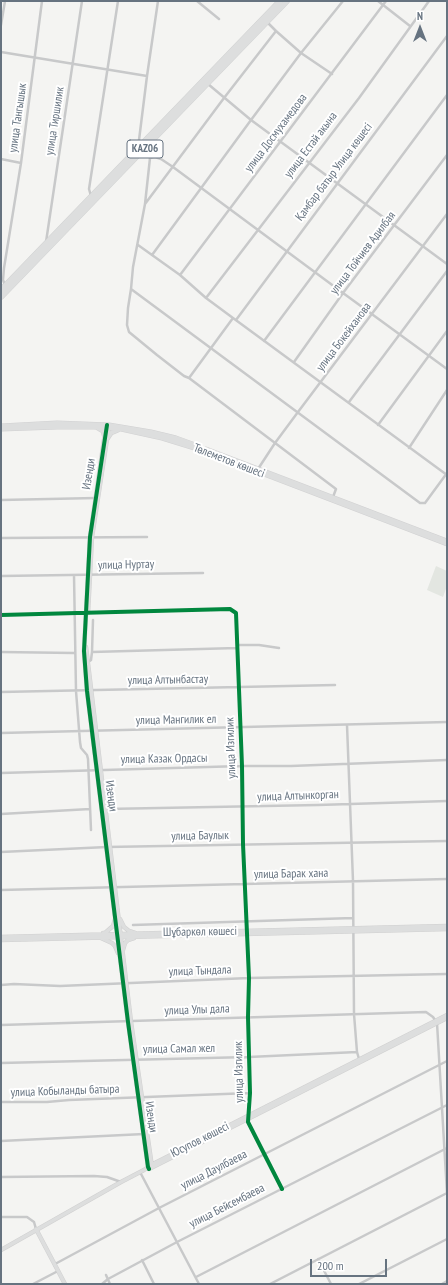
<!DOCTYPE html>
<html>
<head>
<meta charset="utf-8">
<style>
	body { margin:0 }
	#map { position:relative; width:448px; height:1285px; overflow:hidden; background:#f4f4f2; font-family:"PT Sans Narrow",sans-serif }
	canvas { display:block }
	.frame { position:absolute; inset:0; border:2px solid #667380; pointer-events:none }
	.north { position:absolute; left:400px; top:8px; width:40px; height:40px; -webkit-text-stroke:3px #fff; paint-order:stroke; rotate:0deg; font-size:11px; font-weight:700; line-height:16px; text-align:center; color:#667380 }
	.north::after { content:''; display:block; margin:auto; width:14px; height:18px; background:#667380; clip-path:polygon(50% 0,100% 100%,50% 72%,0 100%) }
	.scale { position:absolute; left:310px; top:1259px; width:77px; height:18px; box-sizing:border-box; border:2px solid #667380; border-top:0; padding-left:5px; font-size:12px; line-height:14px; white-space:nowrap; color:#667380; -webkit-text-stroke:3px #fff; paint-order:stroke }
</style>
</head>
<body>
<div id="map">
<canvas width="448" height="1285"></canvas>
<div class="frame"></div>
<div class="north">N</div>
<div class="scale">200 m</div>
</div>
<script>
const c = document.querySelector('canvas').getContext('2d');
c.lineJoin = 'round';
function fill(path, color) { c.fillStyle = color; c.fill(path, 'evenodd'); }
const poly = rows => new Path2D(rows.map(r => 'M' + r).join(''));
function strokePath(path, color, width, dash) { c.strokeStyle = color; c.lineWidth = width; c.lineCap = dash ? 'butt' : 'round'; c.setLineDash(dash || []); c.stroke(path); }
function write(font, color, halo, rows, align = 'center') {
  c.font = font + ' "PT Sans Narrow",sans-serif'; c.lineWidth = 4; c.setLineDash([]); c.textBaseline = 'middle'; c.strokeStyle = halo; c.fillStyle = color; for (const [text, x, y, turn = 0] of rows) {
    c.save(); c.translate(x, y); c.rotate((+turn || 0) * Math.PI / 180); c.textAlign = isNaN(turn) ? turn : align; if (halo) c.strokeText(text, 0, 0); c.fillText(text, 0, 0); c.restore();
  }
}
fill(poly([
	[436,566,447,571,447,586,443,597,427,590]
]), '#e3e6e1');
const secondary = poly([
	[106,426,90,537,84,651,87,691,128,1022,148,1167,149,1169],
	[88,613,92,537,109,426],
	[86,647,131,1022,152,1167],
	[120,919,124,927,129,931,135,933],
	[103,933,105,933,113,926,115,919],
	[1,937,447,926],
	[101,938,112,943,115,946,118,953],
	[1,940,447,929],
	[123,950,125,943,128,940,134,938],
	[151,1168,447,1018],
	[36,1229,65,1284],
	[1,1250,121,1182,144,1170,151,1165,447,1015]
]);
const primary = poly([
	[1,426,57,423,109,425,151,432,176,438,198,446],
	[98,428,103,431,105,438],
	[1,429,57,427,94,427,121,429,162,438,201,450,447,544],
	[107,439,111,433,118,430],
	[206,449,447,541]
]);
const highway = poly([
	[1,290,280,1],
	[1,297,287,1]
]);
strokePath(secondary, '#d0d0d0', 4.5);
strokePath(primary, '#d1d1d2', 5);
strokePath(highway, '#d1d2d2', 6);
strokePath(poly([
	[197,1,219,19],
	[378,1,410,26],
	[267,22,276,31,301,53,332,74],
	[1,25,5,1],
	[1,52,147,76],
	[208,84,251,120,447,264],
	[140,145,139,140,147,76,158,1],
	[144,149,150,158,155,157,161,159,173,167,343,293,447,369],
	[150,158,145,204,133,267,131,289,420,503,425,503,447,473],
	[1,159,21,163],
	[91,196,89,189,118,1],
	[145,204,224,98,276,31],
	[46,242,82,1],
	[138,245,180,275,206,298,233,318,447,475],
	[152,255,251,120,301,53,343,1],
	[180,275,386,1],
	[5,285,3,280,4,268,21,163,42,1],
	[131,289,128,308,127,325,129,332,157,355,184,376,189,378,233,318],
	[206,298,359,98,429,1],
	[236,320,447,36],
	[264,341,447,95],
	[294,362,343,293,447,155],
	[189,378,336,489,333,497],
	[349,402,447,271],
	[378,425,447,331],
	[409,448,447,390],
	[258,469,275,443,298,412,447,214],
	[1,500,96,498],
	[1,538,147,537],
	[74,575,76,691,80,742,81,748,87,755,88,759,91,830],
	[1,576,203,573],
	[1,615,230,609,236,613,242,766,243,844,249,978,248,1017,250,1093,248,1122,282,1189],
	[237,645,259,645,279,648],
	[1,652,74,653],
	[92,652,93,620],
	[87,663,91,660,92,652,237,648],
	[1,692,335,685],
	[347,725,353,881,354,1014,357,1052,359,1059],
	[1,733,447,722],
	[1,773,242,766,291,766,447,760],
	[106,809,318,805,447,801],
	[1,814,90,809],
	[1,852,107,847,447,841],
	[1,890,447,879],
	[133,925,353,918],
	[1,985,14,984,60,986,249,978,447,974],
	[1,1025,426,1012,433,1017,437,1023,447,1193],
	[1,1063,249,1057,357,1052],
	[1,1102,47,1102,69,1100,250,1093],
	[1,1141,144,1134],
	[140,1172,199,1284],
	[1,1177,94,1176,107,1177,121,1182],
	[1,1217,27,1217,34,1222,36,1229],
	[318,1259,331,1284],
	[142,1260,154,1284],
	[55,1264,159,1208,447,1061],
	[106,1275,110,1284],
	[196,1277,447,1148],
	[33,1284,58,1271],
	[102,1284,108,1279,177,1242,447,1105],
	[270,1284,447,1193],
	[359,1284,447,1239],
	[442,1284,447,1281]
]), '#c8c9ca', 2.5);
strokePath(secondary, '#dddede', 3.5);
strokePath(primary, '#dddede', 4);
strokePath(highway, '#dddede', 5);
strokePath(poly([
	[107,425,90,537,84,651,87,691,128,1022,148,1167,149,1169],
	[1,615,230,609,236,613,242,766,243,844,249,978,248,1017,250,1093,248,1122,282,1189]
]), '#00873e', 4);
for (const [x, y, w] of [
	[145,149,36]
]) { const box = new Path2D(); box.roundRect(x - w / 2, y - 9, w, 18, 3); c.fillStyle = '#fff'; c.fill(box); strokePath(box, '#667380', 1); }
write('bold 11px', '#667380', null, [
	["KАZ06",145,149]
]);
write('12px', '#667380', '#fff', [
	["улица Тангышык",18,118,-82],
	["улица Тиршилик",55,121,-81],
	["улица Досмухамедова",276,133,-53],
	["улица Естай акына",311,145,-53],
	["Қамбар батыр Улица көшесі",334,172,-53],
	["улица Тойчиев Адилбая",363,253,-53],
	["улица Бокейханова",344,337,-53],
	["Төлеметов көшесі",229,461,21],
	["Изенди",89,474,-81],
	["улица Нуртау",126,565,-1],
	["улица Алтынбастау",168,680,-1],
	["улица Мангилик ел",176,720,-1],
	["улица Изгилик",231,748,-92],
	["улица Казак Ордасы",164,759,-1],
	["Изенди",111,796,82],
	["улица Алтынкорган",298,796,-2],
	["улица Баулык",200,836,-1],
	["улица Барак хана",291,874,-1],
	["Шұбаркөл көшесі",200,932,-1],
	["улица Тындала",200,971,-2],
	["улица Улы дала",197,1010,-2],
	["улица Самал жел",179,1049,-1],
	["улица Изгилик",239,1072,-91],
	["улица Кобыланды батыра",65,1091,-2],
	["Изенди",151,1117,81],
	["Юсупов көшесі",200,1140,-27],
	["улица Даулбаева",214,1170,-27],
	["улица Бейсембаева",227,1206,-27]
]);
</script>
</body>
</html>
